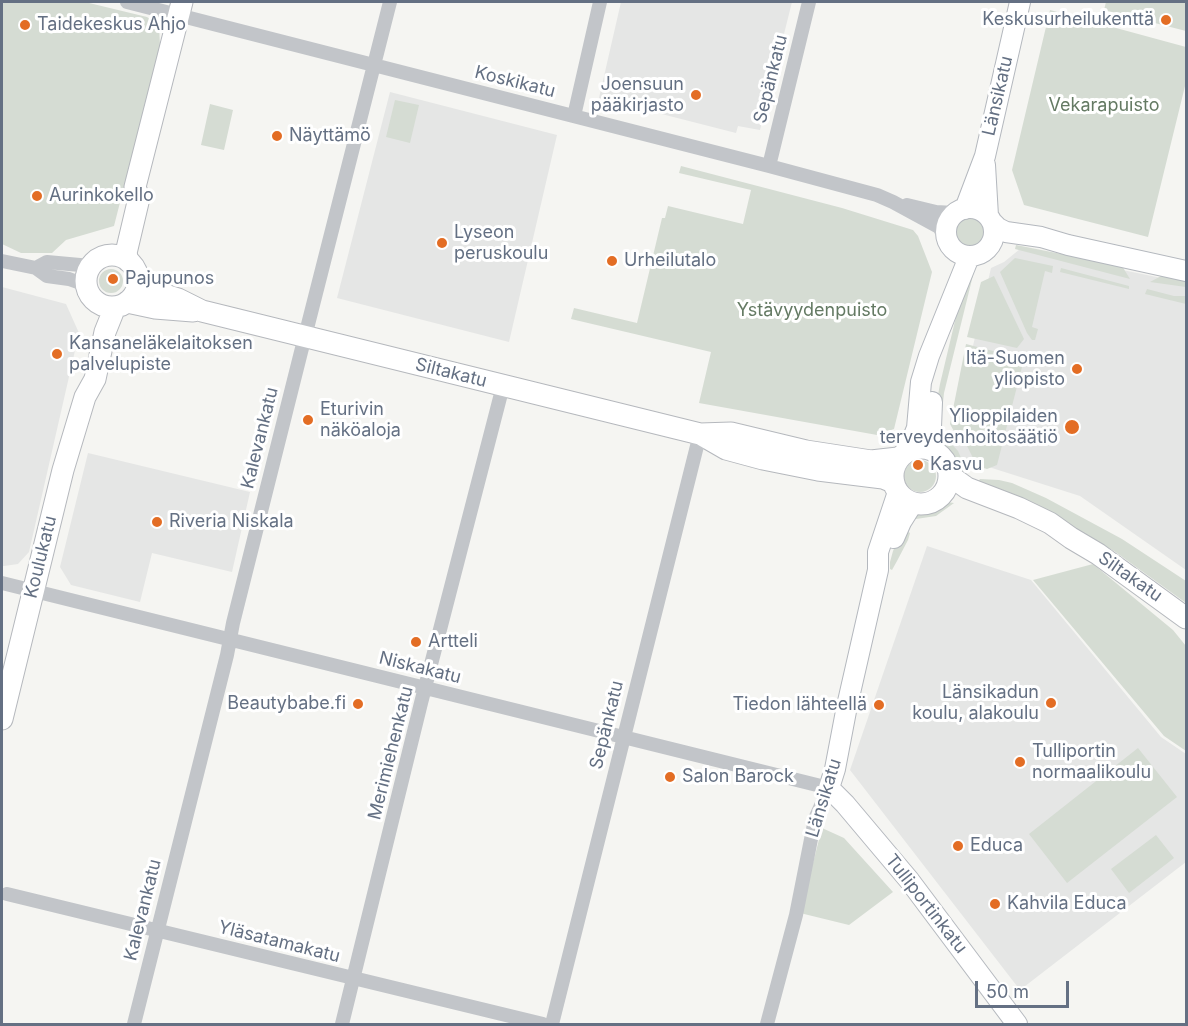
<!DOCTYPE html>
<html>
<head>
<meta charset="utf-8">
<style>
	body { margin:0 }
	#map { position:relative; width:1188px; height:1026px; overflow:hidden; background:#f5f5f2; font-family:Inter,sans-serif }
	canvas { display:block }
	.frame { position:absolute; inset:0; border:3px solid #647083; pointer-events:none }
	.scale { position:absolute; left:975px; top:981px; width:94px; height:27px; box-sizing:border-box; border:3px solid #647083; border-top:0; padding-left:8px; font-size:18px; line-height:21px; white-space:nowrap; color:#647083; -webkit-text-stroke:4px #fff; paint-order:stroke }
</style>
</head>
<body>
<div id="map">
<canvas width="1188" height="1026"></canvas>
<div class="frame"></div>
<div class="scale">50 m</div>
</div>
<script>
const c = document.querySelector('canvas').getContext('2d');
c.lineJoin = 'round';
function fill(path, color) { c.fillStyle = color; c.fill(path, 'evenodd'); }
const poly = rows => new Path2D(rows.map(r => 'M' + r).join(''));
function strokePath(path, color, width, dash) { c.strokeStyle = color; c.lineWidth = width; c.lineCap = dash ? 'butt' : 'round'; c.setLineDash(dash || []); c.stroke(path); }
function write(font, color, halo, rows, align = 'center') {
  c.font = font + ' Inter,sans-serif'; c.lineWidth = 6; c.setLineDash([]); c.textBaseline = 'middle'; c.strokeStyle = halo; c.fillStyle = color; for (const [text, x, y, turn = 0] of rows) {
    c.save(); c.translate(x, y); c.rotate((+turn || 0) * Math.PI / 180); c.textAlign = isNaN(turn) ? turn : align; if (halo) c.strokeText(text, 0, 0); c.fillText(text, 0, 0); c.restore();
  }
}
fill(poly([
	[621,2,792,2,760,130,738,126,736,133,599,98],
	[390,92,557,135,509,342,337,298],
	[1020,249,1186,283,1186,570,1080,496,948,454,991,268,1004,262],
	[2,287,66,304,79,333,29,552,18,564,4,566,2,566],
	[88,453,250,492,232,572,152,553,140,602,71,585,60,567],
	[927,546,1031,580,1161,737,1186,754,1186,862,1020,990,850,770]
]), '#e5e6e5');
fill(poly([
	[2,2,85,2,147,17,159,26,160,45,114,226,66,240,52,253,21,253,2,244],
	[1106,2,1186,2,1186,31,1104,10],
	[1050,10,1186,47,1186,82,1148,237,1024,205,1012,170],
	[395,100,419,105,410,143,386,137],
	[210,104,233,110,224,150,201,145],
	[681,166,842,208,913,230,918,236,932,272,894,429,877,435,699,403,711,352,571,319,574,308,637,323,662,218,665,218,668,206,743,224,751,190,679,173],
	'953 233a16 16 0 1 1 32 0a16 16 0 1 1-32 0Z',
	[1016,245,1122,266,1130,279,1015,249],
	[1015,258,1053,266,1052,273,1045,271,1032,327,1038,329,1035,340,1032,340,1027,333,1000,272],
	[977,259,944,393,941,421,936,406,940,384,964,283],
	[1061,268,1129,286,1129,289,1060,272],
	'99 281a12 12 0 1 1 24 0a12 12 0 1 1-24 0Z',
	[1163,275,1186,281,1186,287,1150,282],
	[994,276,1024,339,1017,348,967,337,981,282],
	[1147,289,1174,296,1186,296,1186,304,1145,294],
	[966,344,1024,359,997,465,987,469,977,466,967,446,956,435,950,424],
	[939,435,946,438,958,451,965,467,966,480,952,465,940,448],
	'904 476a16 16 0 1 1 32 0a16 16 0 1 1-32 0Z',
	[980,479,999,480,1012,483,1046,498,1122,539,1186,581,1186,603,1114,551,1044,512,976,485],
	[940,501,954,503,936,516,916,519,909,517,919,508,930,506],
	[903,529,910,533,908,540,897,561,892,570,890,569,890,562,893,551],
	[1093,564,1173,630,1186,646,1186,751,1164,736,1033,580],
	[1138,748,1177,797,1067,883,1029,834],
	[822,828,844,838,893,892,849,925,800,913],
	[1156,835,1174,858,1129,893,1111,869]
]), '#d5dcd3');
const secondary = poly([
	[985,165,988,216],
	'946 232a24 24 0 1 1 48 0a24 24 0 1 1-48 0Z',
	[965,209,985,156,1020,2],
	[992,222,998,228,1006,232,1041,237,1068,245,1186,271],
	[932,402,931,427,934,451],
	[908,450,917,428,921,382,929,356,969,257],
	[898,492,878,552,878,570,847,706,835,769,829,788,845,804,909,880,1017,1024],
	[894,538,901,522,913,503]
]);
const primary = poly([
	'86 281a26 26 0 1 1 52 0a26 26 0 1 1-52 0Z',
	[128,261,126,253,139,198,135,187,182,2],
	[137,283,146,289,178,299,202,311,700,434,726,449,763,459,818,470,883,478,893,482],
	[127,302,155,308,193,311],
	[700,434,731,433,806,451,871,461,898,458],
	'893 476a28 28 0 1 1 56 0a28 28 0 1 1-56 0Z',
	[949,475,967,488,1019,508,1050,523,1071,538,1098,554,1186,618],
	[2,719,63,470,85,397,95,379,105,332,115,307]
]);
strokePath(secondary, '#b4b8be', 22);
strokePath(primary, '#b5b8bd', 23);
strokePath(poly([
	[127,2,769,166,877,195,893,202,939,227,946,239],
	[574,116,600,2],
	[769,166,809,2],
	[907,205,936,212,954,213],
	[2,261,36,268,47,276,69,279,86,285],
	[36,268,47,262,91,266],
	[2,583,829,788,815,819,796,915,767,1024],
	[7,894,543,1024],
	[134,1024,227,655,233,623,300,356,390,2],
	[342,1024,421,703,503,386],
	[552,1024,700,434]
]), '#c2c5c9', 14);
strokePath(secondary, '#fff', 20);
strokePath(primary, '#fff', 21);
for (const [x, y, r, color] of [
	[1166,20,6,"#e36d24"],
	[25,25,6,"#e36d24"],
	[696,95,6,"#e36d24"],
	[277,136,6,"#e36d24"],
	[37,196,6,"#e36d24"],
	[442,243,6,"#e36d24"],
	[612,261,6,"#e36d24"],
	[113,279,6,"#e36d24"],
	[57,354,6,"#e36d24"],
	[1077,369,6,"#e36d24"],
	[308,420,6,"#e36d24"],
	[1072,427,8,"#e36d24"],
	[918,465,6,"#e36d24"],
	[157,522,6,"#e36d24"],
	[416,642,6,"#e36d24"],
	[1051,703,6,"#e36d24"],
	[358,704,6,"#e36d24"],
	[879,705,6,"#e36d24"],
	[1020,762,6,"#e36d24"],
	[670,777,6,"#e36d24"],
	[958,846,6,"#e36d24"],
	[995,904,6,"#e36d24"]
]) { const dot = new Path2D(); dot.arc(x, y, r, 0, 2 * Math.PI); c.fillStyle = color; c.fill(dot); strokePath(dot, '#fff', 2); }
write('18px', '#647083', '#fff', [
	["Keskusurheilukenttä",1154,20,"right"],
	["Taidekeskus Ahjo",37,25],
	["Joensuun",684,85,"right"],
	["pääkirjasto",684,106,"right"],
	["Näyttämö",289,136],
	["Aurinkokello",49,196],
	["Lyseon",454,233],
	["peruskoulu",454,254],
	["Urheilutalo",624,261],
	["Pajupunos",125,279],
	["Kansaneläkelaitoksen",69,344],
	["palvelupiste",69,365],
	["Itä-Suomen",1065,359,"right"],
	["yliopisto",1065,380,"right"],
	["Eturivin",320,410],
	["näköaloja",320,431],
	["Ylioppilaiden",1058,417,"right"],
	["terveydenhoitosäätiö",1058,438,"right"],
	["Kasvu",930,465],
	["Riveria Niskala",169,522],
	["Artteli",428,642],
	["Länsikadun",1039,693,"right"],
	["koulu, alakoulu",1039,714,"right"],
	["Beautybabe.fi",346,704,"right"],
	["Tiedon lähteellä",867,705,"right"],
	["Tulliportin",1032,752],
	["normaalikoulu",1032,773],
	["Salon Barock",682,777],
	["Educa",970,846],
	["Kahvila Educa",1007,904]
], 'left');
write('18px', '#647083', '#fff', [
	["Sepänkatu",771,79,-76],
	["Koskikatu",515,82,14],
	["Länsikatu",998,96,-77],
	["Siltakatu",451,373,14],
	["Kalevankatu",260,438,-76],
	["Koulukatu",41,557,-76],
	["Siltakatu",1130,577,35],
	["Niskakatu",420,668,14],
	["Sepänkatu",607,725,-76],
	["Merimiehenkatu",391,753,-76],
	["Länsikatu",824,798,-73],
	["Tulliportinkatu",926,904,52],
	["Kalevankatu",143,910,-76],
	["Yläsatamakatu",279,942,14]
]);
write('18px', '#647a63', '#fff', [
	["Vekarapuisto",1104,106],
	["Ystävyydenpuisto",812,311]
]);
</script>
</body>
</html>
